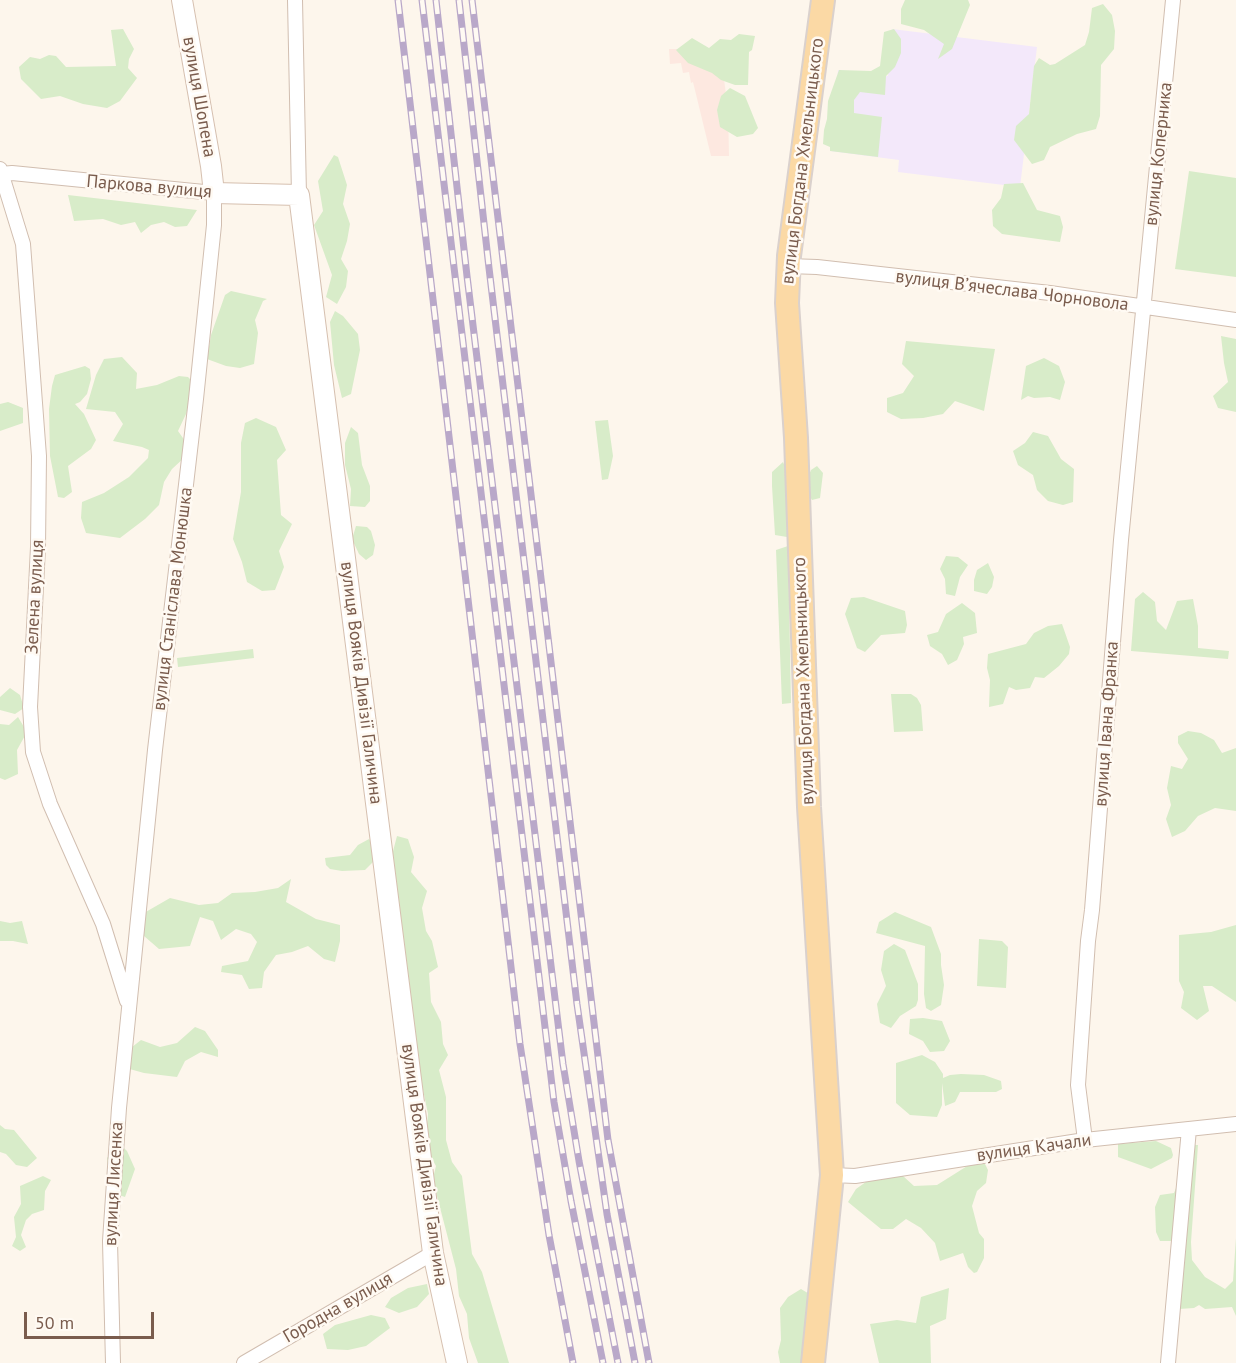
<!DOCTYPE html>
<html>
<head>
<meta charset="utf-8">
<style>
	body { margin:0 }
	#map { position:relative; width:1236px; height:1363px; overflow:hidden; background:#fdf6ec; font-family:"PT Sans",sans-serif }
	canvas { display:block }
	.scale { position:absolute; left:24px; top:1312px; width:130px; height:27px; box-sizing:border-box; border:3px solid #7a5c4d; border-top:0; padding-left:8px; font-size:18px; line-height:21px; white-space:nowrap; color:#7a5c4d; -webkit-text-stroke:4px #fffaf3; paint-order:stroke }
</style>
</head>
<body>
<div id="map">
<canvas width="1236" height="1363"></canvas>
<div class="scale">50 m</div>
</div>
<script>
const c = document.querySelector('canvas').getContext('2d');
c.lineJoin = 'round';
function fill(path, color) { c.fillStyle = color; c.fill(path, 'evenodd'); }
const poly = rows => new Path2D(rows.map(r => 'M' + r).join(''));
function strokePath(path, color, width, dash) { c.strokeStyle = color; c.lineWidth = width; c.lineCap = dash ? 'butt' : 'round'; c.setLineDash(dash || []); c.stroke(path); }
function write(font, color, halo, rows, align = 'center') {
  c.font = font + ' "PT Sans",sans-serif'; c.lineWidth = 5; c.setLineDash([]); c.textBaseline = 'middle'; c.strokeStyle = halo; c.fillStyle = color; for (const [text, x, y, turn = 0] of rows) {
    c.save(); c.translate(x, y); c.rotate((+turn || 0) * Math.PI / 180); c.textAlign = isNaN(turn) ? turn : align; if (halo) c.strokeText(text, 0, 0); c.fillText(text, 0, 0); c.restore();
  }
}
fill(poly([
	[669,49,682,49,723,72,728,109,729,156,711,156,693,82,691,83,689,72,683,73,681,63,670,64]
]), '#fde8e0');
fill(poly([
	[892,29,1037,47,1020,187,898,172,899,160,830,151,838,70,888,76]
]), '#f3e8fa');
fill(poly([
	[905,0,968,0,970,5,952,49,938,59,944,44,924,30,901,24,901,9],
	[1103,4,1112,15,1115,31,1114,49,1101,65,1100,116,1096,129,1077,134,1050,147,1044,160,1032,164,1014,140,1016,126,1029,114,1034,66,1039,58,1050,65,1055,64,1085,45,1089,32,1092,8],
	[123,29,134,49,129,59,128,68,137,78,120,101,107,108,83,104,60,96,41,99,21,79,19,67,30,57,40,59,49,55,56,56,66,67,116,66,111,30],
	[894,29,901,39,901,53,895,67,886,76,885,95,860,92,854,100,854,113,882,117,878,157,830,151,830,147,823,144,824,130,827,119,828,101,839,70,871,71,880,66,884,32],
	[739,34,755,36,752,50,749,52,748,85,735,85,721,80,712,73,688,63,676,50,692,38,709,48,720,39,731,40],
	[730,88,745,96,758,128,753,134,737,137,720,127,717,110,721,96],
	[334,155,338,157,347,185,343,204,350,224,347,241,341,259,348,271,346,287,337,304,326,297,332,275,314,225,323,211,318,181],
	[1189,171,1236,178,1236,277,1175,269],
	[1023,183,1037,210,1060,216,1063,227,1060,242,1002,234,993,226,992,210,1001,198,1004,184],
	[68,195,197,210,187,226,175,227,164,222,151,225,141,233,135,222,121,225,103,219,74,221],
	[231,291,267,299,263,301,255,320,258,333,254,364,240,368,226,366,207,359,211,335,225,295],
	[335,311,343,316,358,334,360,350,351,394,342,398,334,365,330,322],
	[1221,336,1236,339,1236,412,1218,408,1213,396,1228,382,1224,363],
	[906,341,995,349,984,411,955,401,943,414,923,418,901,419,887,412,887,398,903,393,914,376,902,364],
	[122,357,137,373,136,389,157,385,179,376,188,377,195,384,186,414,178,431,190,448,185,457,172,469,164,482,159,505,145,519,120,538,86,533,81,518,82,502,104,493,129,477,148,458,149,450,142,447,113,441,123,424,115,412,86,409,96,375,104,359],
	[1044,358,1059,366,1065,382,1060,400,1050,397,1034,398,1028,396,1021,400,1026,366],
	[85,366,90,369,91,379,87,394,80,402,75,404,84,414,96,440,91,449,68,466,72,492,64,498,58,497,50,456,49,409,52,386,55,375],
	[8,402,23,408,23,423,0,431,0,404],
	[256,418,276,427,286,450,277,460,281,515,292,524,279,551,284,567,275,590,262,591,247,582,242,562,233,539,241,492,241,443,245,423],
	[608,420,613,456,608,479,602,480,595,421],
	[351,427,358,433,362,465,370,486,370,501,365,507,350,506,351,489,345,465,345,443],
	[1033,432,1048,436,1061,459,1074,469,1073,502,1063,505,1048,501,1037,490,1033,475,1018,465,1013,451,1025,443],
	[783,462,789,476,787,537,775,535,772,486,772,472],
	[817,466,823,473,820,498,812,500,809,495,808,477,811,470],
	[356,526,367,527,371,531,375,545,373,555,366,560,359,554,352,539],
	[788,546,791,703,782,704,776,550],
	[946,556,958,557,968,565,960,577,955,596,946,594,945,579,940,569],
	[988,563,994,577,992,587,987,594,974,591,974,580,977,570],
	[1143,592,1155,602,1157,621,1166,630,1177,601,1193,599,1198,626,1198,648,1229,651,1228,659,1131,651,1135,599],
	[864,597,905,611,907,625,905,633,881,635,865,652,857,648,845,614,851,598],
	[962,603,975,613,977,633,963,637,964,644,957,660,948,665,942,654,930,646,927,635,938,632,946,614],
	[1062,624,1070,647,1069,654,1059,666,1044,678,1035,677,1030,688,1016,690,1009,687,1003,704,989,707,990,680,987,668,988,654,1026,644,1034,633,1048,626],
	[253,649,254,658,178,667,177,658],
	[10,688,20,695,24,708,15,714,0,710,0,697],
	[891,694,911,694,917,698,921,705,923,731,894,732],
	[18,717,27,732,17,750,18,774,5,780,0,778,0,724,9,725],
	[1188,731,1201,733,1214,740,1222,753,1236,748,1236,811,1215,808,1198,816,1185,831,1172,837,1166,819,1171,805,1167,788,1171,766,1182,769,1188,759,1178,743,1178,736],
	[397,836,408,839,414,857,411,872,427,891,422,908,426,931,432,941,438,967,429,973,431,1002,441,1022,443,1044,448,1055,439,1070,446,1097,446,1140,452,1162,462,1176,472,1254,482,1272,509,1363,478,1363,469,1338,467,1314,459,1296,456,1269,437,1196,433,1178,436,1166,425,1146,428,1114,420,1075,392,855],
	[369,839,377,854,373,862,365,870,342,871,330,869,326,865,325,858,350,855,358,845],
	[291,879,286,902,316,919,340,925,340,941,335,962,324,959,308,946,292,952,276,955,264,972,262,988,249,989,242,975,221,972,222,966,248,961,257,942,251,934,236,929,221,940,213,921,200,917,190,946,159,949,144,936,144,913,170,898,199,905,218,903,232,893,255,892,278,888],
	[895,912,931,927,941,954,941,965,944,985,941,1005,931,1011,926,1008,924,994,925,946,876,933,879,922],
	[0,921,10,923,22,921,28,944,13,941,0,941],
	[1236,925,1236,1002,1212,986,1203,986,1209,1011,1197,1020,1181,1008,1184,992,1179,981,1179,935,1211,932],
	[979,939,1002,941,1008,947,1006,988,977,986],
	[894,944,905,950,918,984,918,1000,916,1006,900,1016,891,1028,880,1023,877,1004,886,986,881,970,884,951],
	[923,1018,942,1021,950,1041,944,1051,930,1052,923,1041,909,1034,910,1019],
	[195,1027,205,1031,218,1050,218,1057,201,1052,185,1061,177,1077,144,1073,126,1068,127,1051,141,1040,160,1047,177,1043],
	[922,1055,935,1062,943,1074,943,1078,950,1075,961,1074,984,1075,1001,1081,1002,1089,996,1092,960,1092,955,1102,945,1106,942,1083,942,1105,937,1117,910,1115,896,1103,896,1063],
	[0,1125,5,1129,14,1130,37,1158,27,1167,16,1165,6,1154,0,1152],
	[1156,1141,1171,1148,1173,1155,1172,1158,1151,1169,1118,1157,1118,1144],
	[1193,1145,1198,1145,1191,1242,1192,1260,1205,1277,1225,1289,1233,1281,1236,1238,1236,1316,1232,1307,1205,1309,1199,1305,1194,1308,1179,1309,1182,1252,1171,1241,1160,1241,1156,1232,1155,1207,1160,1195,1174,1193],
	[122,1146,127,1151,135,1169,125,1197,116,1194,109,1176,107,1158,116,1147],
	[972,1163,985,1164,988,1170,986,1183,977,1191,972,1206,979,1233,984,1239,984,1258,977,1272,974,1273,968,1267,963,1253,940,1261,935,1243,921,1228,906,1219,893,1229,881,1229,848,1202,856,1189,870,1179,903,1176,914,1186,937,1185],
	[43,1176,51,1180,45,1191,44,1210,32,1214,26,1220,21,1235,26,1247,20,1251,12,1246,16,1237,14,1217,21,1204,20,1186],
	[427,1284,429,1294,417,1307,399,1313,385,1307,391,1298,408,1288],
	[949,1288,946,1319,930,1326,931,1363,879,1363,870,1324,897,1320,916,1323,921,1297],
	[801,1289,816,1298,809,1363,780,1363,778,1352,781,1340,780,1308,788,1297],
	[371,1315,385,1318,390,1328,366,1346,348,1350,327,1349,323,1334,335,1325]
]), '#d8ecc9');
const minor = poly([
	[295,0,299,195],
	[0,169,23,244,39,456,38,547,30,707,33,752,50,804,103,924,127,1001],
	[0,174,12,173,214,193,214,225,196,399,155,750,119,1108,110,1241,113,1363],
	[788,266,817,267,1050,293,1236,320],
	[1085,1140,1078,1085,1088,941,1092,910,1121,540,1173,0],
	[832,1175,855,1176,1085,1140,1236,1124],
	[244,1363,433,1253],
	[1168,1363,1189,1129]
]);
const secondary = poly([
	[182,0,211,166,214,193,299,195,433,1253,457,1363]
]);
const primary = poly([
	[813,1363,832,1175,809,807,796,438,787,303,789,256,823,0]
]);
strokePath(minor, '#d1beb0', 16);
strokePath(secondary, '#d6c0b0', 22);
strokePath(primary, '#dad1cd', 26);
strokePath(minor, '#fff', 14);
strokePath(secondary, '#fff', 20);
strokePath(primary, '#fbd9a5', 22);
const rail = poly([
	[398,0,520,1044,549,1235,573,1363],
	[422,0,554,1102,571,1201,603,1363],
	[436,0,467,276,563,1064,579,1161,618,1363],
	[459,0,489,268,577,1004,607,1214,635,1363],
	[472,0,608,1140,649,1363]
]);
strokePath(rail, '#b9a8c9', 7);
strokePath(rail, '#fffaf3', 4.5, [14]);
write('18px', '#7a5c4d', '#fffaf3', [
	["вулиця Шопена",199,97,80],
	["вулиця Коперника",1159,154,-84],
	["вулиця Богдана Хмельницького",803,161,-83],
	["Паркова вулиця",149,187,5],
	["вулиця Вʼячеслава Чорновола",1012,291,7],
	["Зелена вулиця",35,597,-87],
	["вулиця Станіслава Монюшка",173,599,-83],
	["вулиця Богдана Хмельницького",804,681,-92],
	["вулиця Вояків Дивізії Галичина",361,683,83],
	["вулиця Івана Франка",1107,724,-86],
	["вулиця Качали",1034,1148,-8],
	["вулиця Вояків Дивізії Галичина",424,1165,82],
	["вулиця Лисенка",114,1184,-87],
	["Городна вулиця",338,1308,-30]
]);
</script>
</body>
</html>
